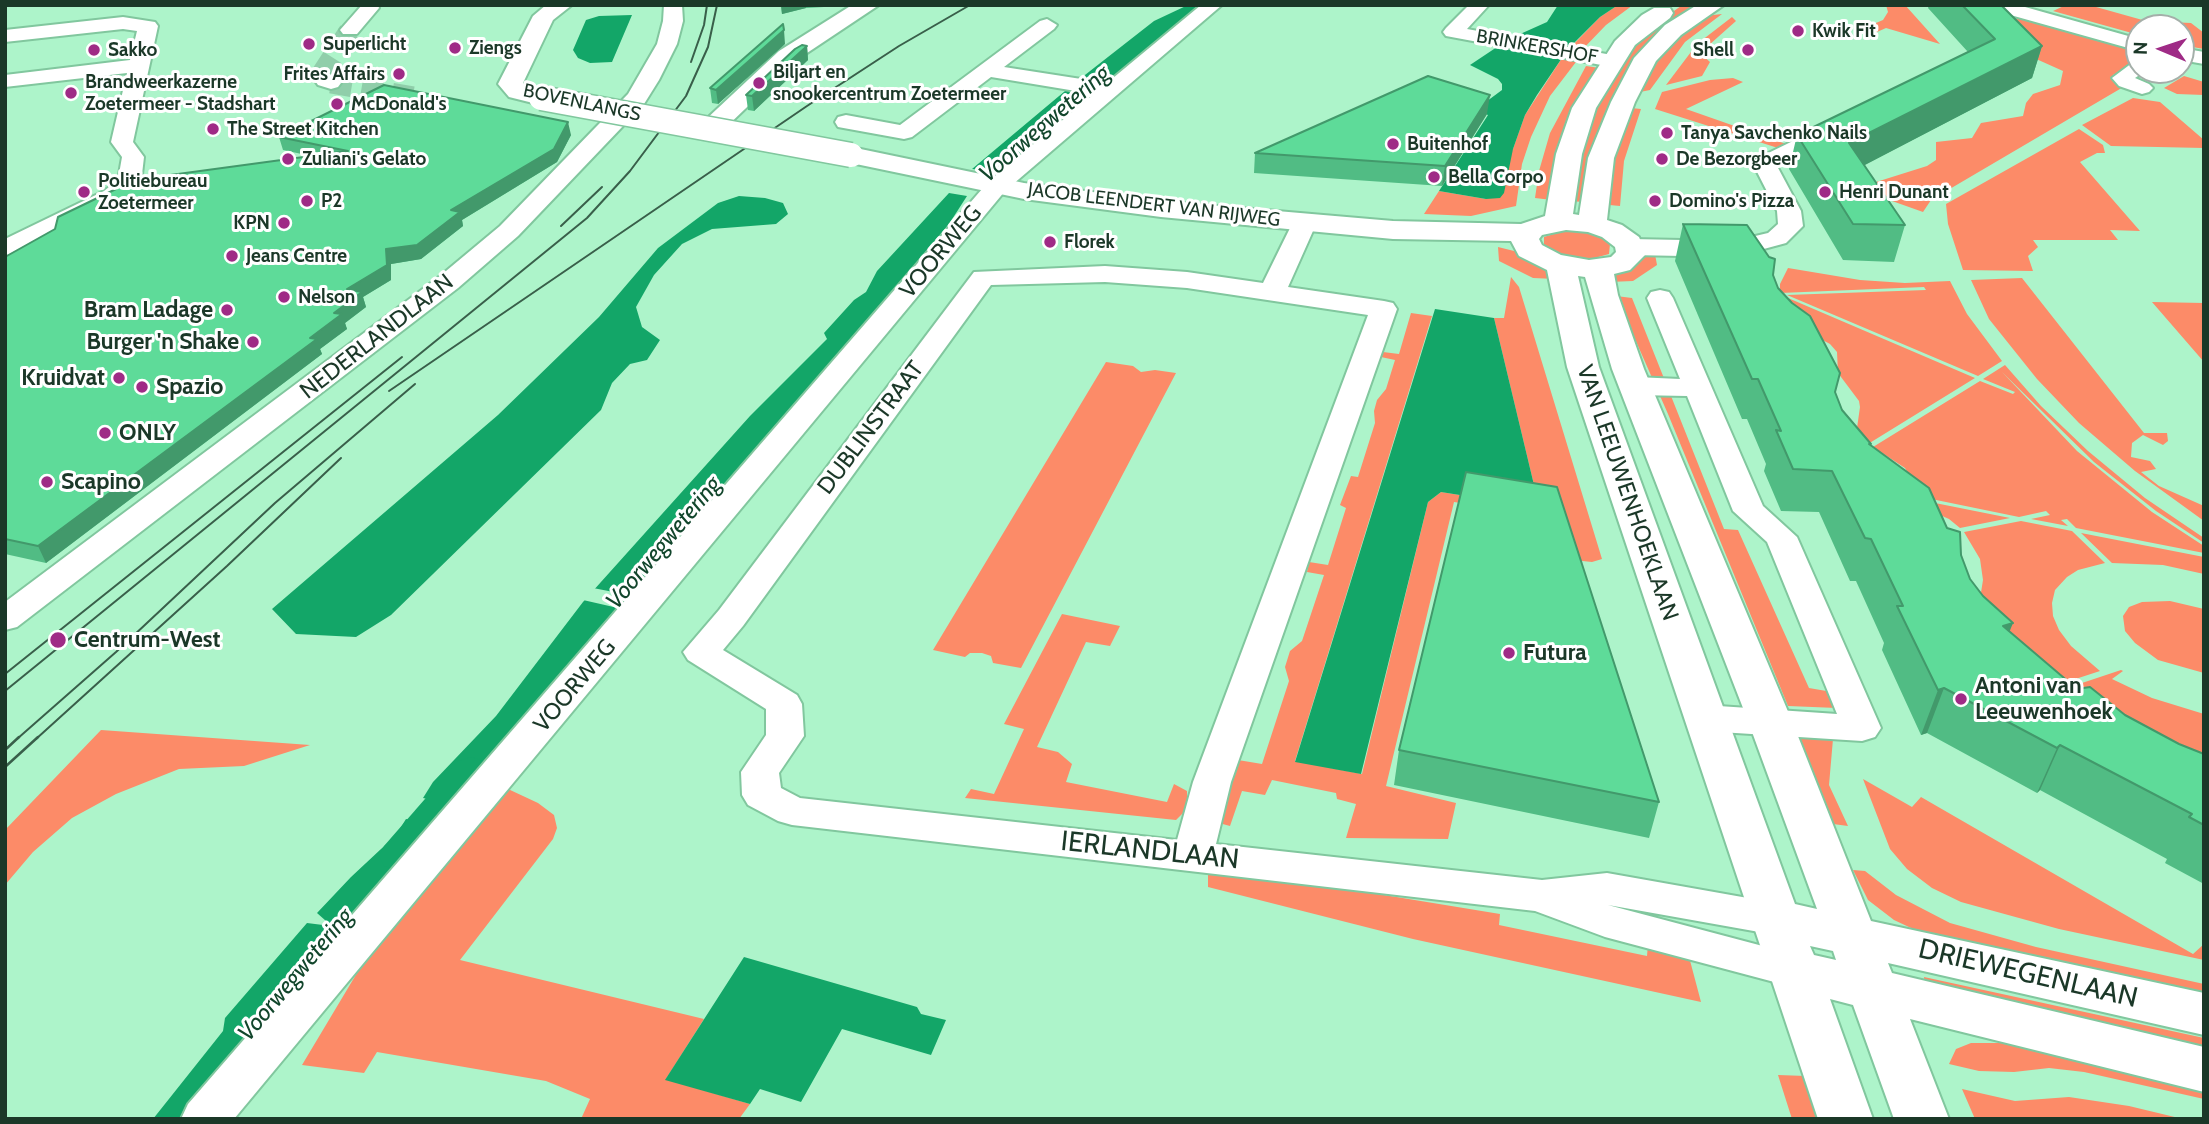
<!DOCTYPE html>
<html>
<head>
<meta charset="utf-8">
<style>
	body { margin:0 }
	#map { position:relative; width:2209px; height:1124px; overflow:hidden; background:#adf4ca; font-family:Cabin,sans-serif }
	canvas { display:block }
	.frame { position:absolute; inset:0; border:7px solid #1b3828; pointer-events:none }
	.north { position:absolute; left:2125px; top:14px; width:70px; height:70px; box-sizing:border-box; background:#fff; border:2px solid #a4afa9; border-radius:50%; rotate:272deg; font-size:19px; font-weight:700; line-height:28px; text-align:center; color:#1b3828 }
	.north::after { content:''; display:block; margin:auto; width:24px; height:32px; background:#9f2b86; clip-path:polygon(50% 0,100% 100%,50% 72%,0 100%) }
</style>
</head>
<body>
<div id="map">
<canvas width="2209" height="1124"></canvas>
<div class="frame"></div>
<div class="north">N</div>
</div>
<script>
const c = document.querySelector('canvas').getContext('2d');
c.lineJoin = 'round';
function fill(path, color) { c.fillStyle = color; c.fill(path, 'evenodd'); }
const poly = rows => new Path2D(rows.map(r => 'M' + r).join(''));
function strokePath(path, color, width, dash) { c.strokeStyle = color; c.lineWidth = width; c.lineCap = dash ? 'butt' : 'round'; c.setLineDash(dash || []); c.stroke(path); }
function write(font, color, halo, rows, align = 'center') {
  c.font = font + ' Cabin,sans-serif'; c.lineWidth = 6; c.setLineDash([]); c.textBaseline = 'middle'; c.strokeStyle = halo; c.fillStyle = color; for (const [text, x, y, turn = 0] of rows) {
    c.save(); c.translate(x, y); c.rotate((+turn || 0) * Math.PI / 180); c.textAlign = isNaN(turn) ? turn : align; if (halo) c.strokeText(text, 0, 0); c.fillText(text, 0, 0); c.restore();
  }
}
fill(poly([
	[1618,5,1633,5,1606,25,1581,51,1569,49,1600,17],
	[1688,5,1694,8,1619,87,1597,137,1586,202,1566,201,1573,155,1618,62,1650,28,1681,6],
	[1886,5,1905,5,1940,44,1886,28,1877,32,1864,28,1883,20,1888,12],
	[2066,5,2089,5,2146,21,2191,23,2204,33,2204,49,2181,45,2181,28,2139,28,2139,35,2053,11],
	[1998,11,2127,47,2139,53,2139,62,2113,75,2113,80,2125,86,1931,200,1923,212,1878,196,1873,183,1927,166,1936,160,1936,142,1972,138,1981,123,2023,116,2026,103,2033,94,2060,85,2063,71,2034,58],
	[1722,14,1685,42,1650,90,1635,93,1653,57,1704,16],
	[1732,17,1736,21,1700,53,1710,62,1702,76,1666,85,1697,44],
	[1564,55,1579,58,1550,96,1531,137,1522,164,1516,206,1471,216,1424,214,1439,191,1486,199,1513,149,1525,115],
	[1586,66,1600,68,1552,200,1535,198,1539,171,1550,133],
	[2184,76,2204,82,2204,95,2177,94,2164,88],
	[1733,78,1743,82,1686,109,1786,144,1778,148,1655,109,1662,92,1710,80],
	[2133,98,2160,102,2204,140,2204,148,2111,146,2082,125],
	[1631,108,1641,109,1624,161,1620,206,1599,204],
	[2079,129,2103,145,2105,153,2097,153,2080,162,2140,231,2110,230,2118,240,2033,240,2038,247,2028,256,2033,271,1963,270,1948,224,1946,204],
	[1566,230,1586,232,1605,239,1610,244,1609,254,1584,261,1563,258,1544,246,1544,237],
	[1498,247,1518,252,1546,266,1556,279,1533,278,1499,261],
	[1655,254,1657,265,1633,281,1609,282,1614,273,1647,255],
	[1788,268,1860,280,1905,283,1950,281,1967,314,2002,361,1978,376,1787,295,1926,290,1924,287,1780,293,1780,284],
	[1511,277,1519,287,1602,559,1592,562,1573,560,1534,485,1494,318,1504,318],
	[2022,278,2144,433,2167,433,2168,441,2163,445,2143,435,2132,443,2131,457,2150,461,2156,469,2141,472,2159,486,2204,506,2204,521,2135,471,2079,423,2037,379,1989,319,1971,280],
	[1781,295,1975,378,1868,444,1857,428,1860,407,1859,401,1838,373,1837,352,1830,344,1806,331,1800,310],
	[1616,296,1632,298,1724,529,1738,530,1809,688,1832,692,1837,708,1788,706,1668,414],
	[2152,302,2204,303,2204,362],
	[1411,313,1432,316,1295,761,1362,774,1428,502,1441,492,1510,503,1509,510,1454,502,1386,786,1456,803,1448,839,1346,838,1356,804,1337,799,1336,793,1272,780,1265,795,1242,791,1230,826,1219,823,1225,765,1238,760,1262,764,1289,681,1285,667,1290,651,1302,641,1324,575,1307,572,1309,562,1328,565,1346,508,1340,505,1351,476,1358,477,1375,423,1374,411,1377,400,1386,389,1395,360,1381,357,1383,352,1399,354],
	[1106,362,1133,366,1141,372,1155,370,1176,373,1021,668,993,663,991,656,982,653,970,653,965,657,933,650],
	[2005,365,2041,406,2088,451,2145,498,2204,538,2204,543,2156,511,2094,462,2002,372,2077,451,2152,512,2204,546,2204,553,2076,528,2067,519,2061,520,2068,526,2031,519,2050,515,2046,511,2019,517,1907,494,1909,475,1905,468,1873,447,1980,381,2013,394,2015,392,1983,379],
	[1910,498,2010,518,1960,528,1949,519,1922,507],
	[2021,521,2072,531,2105,563,2078,570,2067,577,2055,590,2052,603,2053,616,2059,630,2071,646,2100,671,2054,686,1979,605,1983,580,1980,559,1964,532],
	[2081,533,2204,557,2204,574,2163,565,2112,563],
	[2170,601,2204,609,2204,673,2158,660,2135,643,2125,631,2123,616,2129,607,2142,602],
	[1062,614,1120,626,1110,646,1086,642,1037,747,1058,752,1072,764,1066,782,1167,802,1174,784,1187,791,1187,809,1176,820,965,798,971,789,994,794,1024,729,1004,724],
	[2121,670,2123,671,2112,679,2152,698,2204,714,2204,786,2061,690],
	[101,730,310,745,244,766,179,769,116,794,72,818,33,852,5,885,5,830],
	[1799,738,1833,739,1829,785,1848,826,1833,824],
	[1863,779,1912,807,1921,797,2193,954,2204,944,2204,960,2059,929,1961,902,1932,888,1907,869,1890,849],
	[508,789,538,803,554,815,557,828,553,839,460,960,704,1019,666,1079,750,1104,739,1119,581,1119,590,1099,546,1081,377,1052,364,1073,302,1065,357,973],
	[1853,870,1865,871,1896,895,1950,923,2036,947,2204,984,2204,994,1926,935,1894,920,1868,900],
	[1208,871,1372,893,1500,914,1499,925,1647,956,1648,944,1688,953,1701,1002,1413,939,1208,887],
	[1924,977,2204,1038,2204,1053,1925,987],
	[1971,1043,2002,1043,2204,1089,2204,1099,2084,1072,2049,1068,2014,1072,1979,1071,1949,1064,1956,1049],
	[1778,1075,1806,1076,1819,1119,1792,1119],
	[1962,1089,2015,1101,2069,1097,2129,1106,2183,1119,1975,1119]
]), '#fc8b68');
fill(poly([
	[1188,5,1201,5,1108,82,1093,85,1076,82,1154,21],
	[1558,5,1618,5,1600,17,1568,49,1537,95,1525,115,1513,149,1504,193,1500,198,1486,199,1439,191,1488,115,1475,110,1502,90,1502,84,1498,79,1470,65,1509,39,1547,22],
	[632,15,612,62,590,63,578,58,573,50,586,20,599,16],
	[1071,86,1088,89,1093,94,1027,149,991,171,972,169],
	[949,193,967,196,949,224,790,413,450,804,423,798,433,782,496,716,583,602,750,416,827,339,824,333,854,300,866,292,877,271],
	[739,196,765,198,783,203,788,214,776,224,712,229,682,244,654,275,636,307,642,327,660,340,647,360,630,364,612,383,601,410,391,615,356,637,296,634,272,609,498,415,599,317,658,248,718,203],
	[1435,309,1494,318,1534,485,1510,503,1441,492,1428,502,1361,774,1295,762],
	[406,819,432,824,191,1119,153,1119,223,1031,225,1018,307,923,323,925,326,921,317,913,351,877,396,835],
	[744,957,917,1007,921,1014,946,1020,931,1055,842,1029,801,1102,760,1089,750,1104,665,1080]
]), '#13a668');
fill(poly([
	[593,588,629,595,639,593,623,613,618,608,583,600]
]), '#adf4ca');
fill(poly([
	[471,757,484,761,489,770,484,779,412,866,398,870,384,866,379,856,384,846,458,761,471,757]
]), '#13a668');
strokePath(poly([
	[321,75,350,30],
	[331,83,419,98]
]), '#90ceaa', 21, [21, 10]);
const street = poly([
	[362,5,378,5,379,8,357,34,343,34,340,30,362,5],
	[664,5,682,5,683,21,677,44,659,80,644,104,518,236,458,288,17,627,5,630,5,602,440,276,500,226,628,94,657,44,663,21,664,5],
	[1201,5,1222,5,1005,191,234,1119,181,1119,188,1104,989,181,1094,94,991,77,912,137,904,139,838,127,835,122,838,117,846,115,900,125,1040,21,1047,19,1057,25,1054,29,1004,67,1107,83,1201,5],
	[1469,5,1489,5,1467,29,1612,55,1619,57,1622,61,1619,65,1612,67,1446,36,1443,32,1446,28,1469,5],
	[1987,5,2018,5,2139,39,2139,51,1989,9,1987,5],
	[123,17,155,22,158,26,133,142,144,157,141,183,120,201,5,256,5,239,104,191,118,180,122,157,111,142,127,73,5,87,5,75,130,60,137,31,123,29,5,42,5,30,123,17],
	[2181,48,2204,52,2204,64,2181,60,2181,48],
	[2139,61,2139,70,2147,70,2135,78,2149,84,2153,88,2149,92,2142,94,2119,86,2112,78,2132,63,2139,61],
	[321,69,338,79,341,83,338,87,331,89,318,85,311,75,314,71,321,69],
	[1832,122,1840,124,1843,129,1840,134,1777,166,1801,211,1803,226,1786,243,1734,257,1631,255,1622,252,1618,247,1622,242,1631,239,1734,241,1768,233,1778,224,1777,211,1753,164,1756,159,1832,122],
	[1305,215,1314,217,1317,222,1288,287,1384,301,1393,303,1397,309,1231,782,1216,844,1542,880,1607,873,1776,903,1791,907,1797,919,1791,931,1776,935,1608,905,1808,958,1815,970,1808,982,1793,987,1605,937,1535,911,792,825,778,821,748,805,742,795,741,772,766,735,766,709,688,660,683,652,719,610,974,272,1105,266,1187,272,1263,283,1293,222,1296,217,1305,215],
	[1105,282,1187,288,1368,315,1193,782,1177,840,800,798,781,788,779,773,804,736,802,704,797,695,723,650,743,626,991,285,1105,282],
	[1660,290,1669,292,1673,298,1763,506,1797,537,1881,728,1875,737,1862,741,1704,731,1691,727,1685,718,1691,709,1704,705,1837,714,1767,542,1733,511,1687,396,1635,395,1625,392,1621,386,1625,380,1635,377,1680,379,1647,298,1651,292,1660,290]
]);
const secondary = poly([
	[546,5,572,5,553,20,523,83,527,87,550,93,553,98,550,103,541,105,509,97,498,84,533,16,546,5],
	[852,5,879,5,795,61,720,133,711,136,702,133,698,128,702,123,779,51,852,5],
	[1697,5,1724,5,1681,35,1656,61,1635,102,1614,158,1607,220,1622,225,1639,237,1646,254,1630,270,1614,274,1618,295,1644,369,1792,721,1871,921,2204,993,2204,1035,1888,963,1892,973,2204,1047,2204,1092,1910,1019,1949,1119,1894,1119,1853,1005,1830,999,1873,1119,1818,1119,1567,367,1547,270,1519,256,1511,241,1393,239,1161,217,1024,199,851,163,842,161,838,155,842,149,851,147,1024,183,1161,201,1393,221,1521,224,1545,216,1556,154,1572,108,1615,41,1642,15,1654,8,1670,8,1673,13,1670,18,1635,45,1596,108,1582,154,1573,214,1579,215,1588,158,1611,102,1634,58,1665,25,1697,5],
	[1566,230,1588,232,1602,237,1615,247,1616,252,1611,257,1589,260,1561,255,1542,245,1539,239,1542,235,1566,230],
	[1578,276,1585,277,1612,369,1748,721,1817,909,1795,904,1599,367,1578,276],
	[1810,946,1833,951,1836,960,1814,955,1810,946]
]);
strokePath(street, '#81c79e', 4);
strokePath(secondary, '#81c79e', 4);
fill(street, '#fff');
fill(secondary, '#fff');
strokePath(poly([
	[691,62,704,25,707,5],
	[561,226,602,187],
	[389,391,807,106,899,46,970,5],
	[5,674,402,357],
	[5,691,587,218,630,171,686,96,708,47,717,5],
	[17,739,116,652,275,503,415,384],
	[36,739,227,566,341,458]
]), '#395f4a', 2);
strokePath(poly([
	[5,750,19,737],
	[5,767,38,737]
]), '#395f4a', 2.5);
const secondaryBridge = poly([
	[541,98,851,155]
]);
strokePath(secondaryBridge, '#81c79e', 27, []);
strokePath(secondaryBridge, '#fff', 24);
fill(poly([
	[781,5,824,5,824,7,806,8,782,14],
	[1929,5,2001,5,2042,46,2032,78,1864,165,1905,225,1894,262,1843,260,1789,169,1797,135,1968,52,1928,8],
	[785,44,718,104,712,103,710,88],
	[807,46,808,60,754,111,748,110,746,95],
	[1487,114,1442,186,1254,173,1255,153],
	[571,135,557,162,462,220,463,226,421,259,391,264,391,280,363,297,366,307,345,323,347,329,320,349,322,354,46,563,5,554,5,257,311,156,283,150,279,137],
	[1683,224,1773,275,1778,288,1835,392,1842,410,1961,555,1970,579,2009,631,2077,689,2179,744,2204,754,2204,884,2165,863,2167,859,2040,790,2037,793,1927,733,1921,735,1882,650,1884,643,1856,581,1850,581,1819,512,1781,511,1764,471,1766,464,1747,419,1742,419,1675,261],
	[1399,750,1659,802,1649,838,1394,785]
]), '#51bc84');
fill(poly([
	[781,5,806,5,806,8,782,14],
	[784,30,785,44,718,104,716,90],
	[807,46,808,60,754,111,752,96],
	[2042,46,2032,78,1840,178,1849,143],
	[1490,95,1487,114,1442,186,1445,166],
	[568,122,571,135,557,162,462,220,463,226,421,259,391,264,391,280,363,297,366,307,345,323,347,329,320,349,322,354,46,563,38,546,310,338,334,313,347,289,386,249,451,210],
	[2013,623,1995,667,2003,626],
	[1944,688,1927,733,1921,735,1938,690],
	[2060,745,2040,790,2037,793,2057,748]
]), '#42996b');
const building = poly([
	[1962,5,2001,5,2042,46,1849,143,1905,225,1853,224,1797,135,1995,39,1962,5],
	[783,24,784,30,716,90,710,88,783,24],
	[802,45,807,46,752,96,746,95,795,49,802,45],
	[1428,76,1490,95,1445,166,1255,153,1428,76],
	[384,85,568,122,554,149,451,210,460,212,417,245,386,249,387,265,347,289,362,292,334,313,342,314,310,338,317,339,38,546,5,539,5,257,55,229,58,217,116,189,126,181,348,151,279,137,384,85],
	[1683,224,1747,225,1769,257,1775,259,1773,275,1778,288,1792,303,1810,316,1840,373,1835,392,1842,410,1871,444,1869,444,1929,488,1947,528,1960,532,1961,555,1970,579,1983,596,2013,623,2003,626,2077,689,2090,687,2125,715,2179,744,2204,754,2204,825,2189,817,2192,814,2060,745,2057,748,1944,688,1938,690,1897,606,1903,606,1871,539,1865,538,1832,471,1793,469,1776,430,1781,431,1758,379,1752,379,1683,224],
	[1466,472,1557,487,1659,802,1399,750,1466,472]
]);
fill(building, '#5edb99');
strokePath(building, '#42996b', 2);
for (const [x, y, r, color] of [
	[1798,31,7,"#9f2b86"],
	[309,44,7,"#9f2b86"],
	[455,48,7,"#9f2b86"],
	[94,50,7,"#9f2b86"],
	[1748,50,7,"#9f2b86"],
	[399,74,7,"#9f2b86"],
	[759,83,7,"#9f2b86"],
	[71,93,7,"#9f2b86"],
	[337,104,7,"#9f2b86"],
	[213,129,7,"#9f2b86"],
	[1667,133,7,"#9f2b86"],
	[1393,144,7,"#9f2b86"],
	[288,159,7,"#9f2b86"],
	[1662,159,7,"#9f2b86"],
	[1434,177,7,"#9f2b86"],
	[84,192,7,"#9f2b86"],
	[1825,192,7,"#9f2b86"],
	[307,201,7,"#9f2b86"],
	[1655,201,7,"#9f2b86"],
	[284,223,7,"#9f2b86"],
	[1050,242,7,"#9f2b86"],
	[232,256,7,"#9f2b86"],
	[284,297,7,"#9f2b86"],
	[227,310,7,"#9f2b86"],
	[253,342,7,"#9f2b86"],
	[119,378,7,"#9f2b86"],
	[142,387,7,"#9f2b86"],
	[105,433,7,"#9f2b86"],
	[47,482,7,"#9f2b86"],
	[58,640,9,"#9f2b86"],
	[1509,653,7,"#9f2b86"],
	[1961,699,7,"#9f2b86"]
]) { const dot = new Path2D(); dot.arc(x, y, r, 0, 2 * Math.PI); c.fillStyle = color; c.fill(dot); strokePath(dot, '#fff', 2.5); }
write('bold 19px', '#1b3828', '#fff', [
	["Kwik Fit",1812,31],
	["Superlicht",323,44],
	["Ziengs",469,48],
	["Sakko",108,50],
	["Shell",1734,50,"right"],
	["Biljart en",773,72],
	["snookercentrum Zoetermeer",773,94],
	["Frites Affairs",385,74,"right"],
	["Brandweerkazerne",85,82],
	["Zoetermeer - Stadshart",85,104],
	["McDonald's",351,104],
	["The Street Kitchen",227,129],
	["Tanya Savchenko Nails",1681,133],
	["Buitenhof",1407,144],
	["Zuliani's Gelato",302,159],
	["De Bezorgbeer",1676,159],
	["Bella Corpo",1448,177],
	["Politiebureau",98,181],
	["Zoetermeer",98,203],
	["Henri Dunant",1839,192],
	["P2",321,201],
	["Domino's Pizza",1669,201],
	["KPN",270,223,"right"],
	["Florek",1064,242],
	["Jeans Centre",246,256],
	["Nelson",298,297]
], 'left');
write('19px', '#1b3828', '#fff', [
	["BRINKERSHOF",1537,47,10],
	["BOVENLANGS",582,103,12],
	["JACOB LEENDERT VAN RIJWEG",1154,205,7]
]);
write('23px', '#1b3828', '#fff', [
	["VOORWEG",941,252,-50],
	["NEDERLANDLAAN",377,337,-38],
	["DUBLINSTRAAT",871,428,-53],
	["VAN LEEUWENHOEKLAAN",1627,493,71],
	["VOORWEG",575,686,-50]
]);
write('bold 23px', '#1b3828', '#fff', [
	["Bram Ladage",213,310,"right"],
	["Burger 'n Shake",239,342,"right"],
	["Kruidvat",105,378,"right"],
	["Spazio",156,387],
	["ONLY",119,433],
	["Scapino",61,482],
	["Centrum-West",74,640],
	["Futura",1523,653],
	["Antoni van",1975,686],
	["Leeuwenhoek",1975,712]
], 'left');
write('italic 24px', '#12462c', '#fff', [
	["Voorwegwetering",1045,124,-41],
	["Voorwegwetering",664,543,-50],
	["Voorwegwetering",296,975,-50]
]);
write('28px', '#1b3828', '#fff', [
	["IERLANDLAAN",1150,851,6],
	["DRIEWEGENLAAN",2028,974,13]
]);
</script>
</body>
</html>
